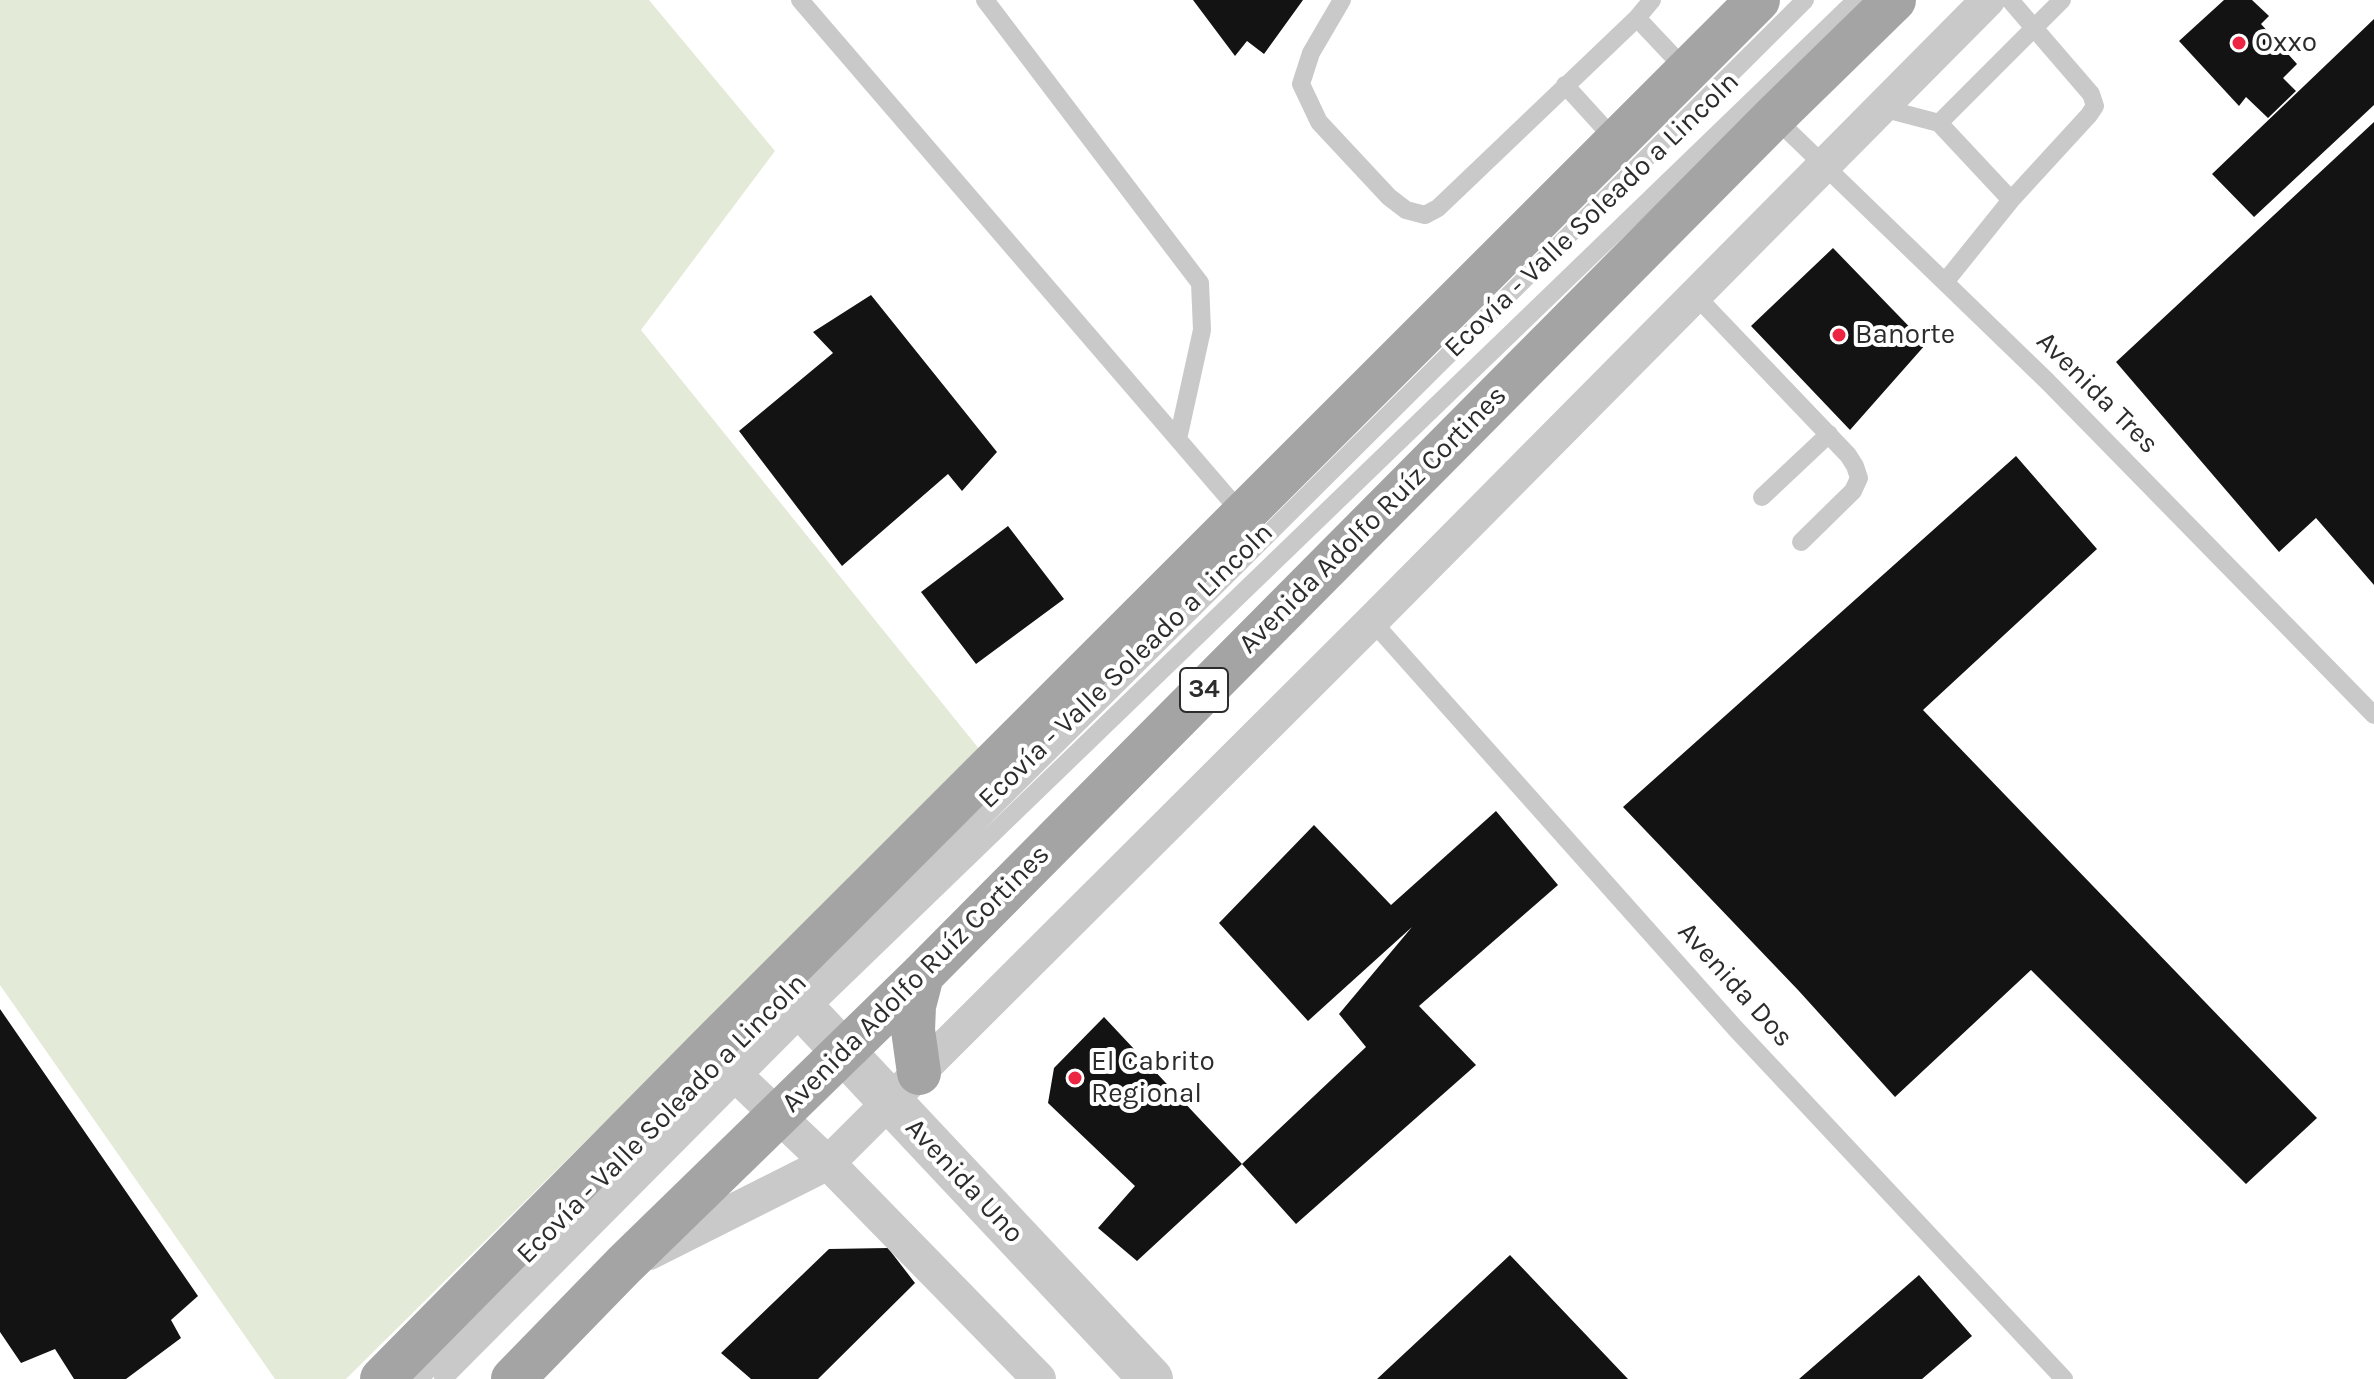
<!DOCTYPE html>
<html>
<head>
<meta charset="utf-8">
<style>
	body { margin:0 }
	canvas { display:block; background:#fff }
</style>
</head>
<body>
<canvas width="2374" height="1379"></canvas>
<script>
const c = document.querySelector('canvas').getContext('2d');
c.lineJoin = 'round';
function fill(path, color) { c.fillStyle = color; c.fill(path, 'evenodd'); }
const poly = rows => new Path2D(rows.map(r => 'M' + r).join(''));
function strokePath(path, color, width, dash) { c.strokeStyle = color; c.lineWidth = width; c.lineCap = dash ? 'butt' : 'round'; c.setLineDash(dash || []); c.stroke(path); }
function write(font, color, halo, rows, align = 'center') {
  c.font = font + ' Karla,sans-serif'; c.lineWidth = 8; c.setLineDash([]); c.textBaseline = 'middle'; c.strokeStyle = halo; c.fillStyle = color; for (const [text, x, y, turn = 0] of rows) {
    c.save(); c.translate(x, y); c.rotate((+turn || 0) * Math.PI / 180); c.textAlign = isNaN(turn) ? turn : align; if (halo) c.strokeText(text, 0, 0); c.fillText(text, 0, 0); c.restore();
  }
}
fill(poly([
	[0,0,649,0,775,151,641,330,980,750,346,1379,275,1379,0,985]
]), '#e3ebd8');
fill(poly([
	[1193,0,1303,0,1264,54,1247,41,1235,56],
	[2224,0,2252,0,2269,16,2261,24,2297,64,2283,78,2296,91,2268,118,2246,97,2239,106,2179,41],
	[2374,19,2374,105,2254,217,2212,174],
	[2374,122,2374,585,2316,518,2279,552,2116,362],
	[1833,248,1926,344,1850,430,1751,326],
	[871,295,997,452,962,491,948,474,842,566,739,431,833,353,813,332],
	[2016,456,2097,549,1923,710,2317,1118,2246,1184,2031,970,1895,1097,1798,990,1623,807],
	[1008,526,1064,599,976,664,921,592],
	[1496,811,1558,885,1419,1006,1476,1065,1296,1224,1242,1164,1366,1047,1339,1014,1412,927,1308,1021,1219,923,1314,825,1391,905],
	[0,1009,198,1296,171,1320,181,1338,126,1379,74,1379,55,1349,21,1363,0,1332],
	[1104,1017,1242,1164,1137,1261,1098,1228,1135,1186,1048,1103,1054,1068],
	[888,1248,915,1283,818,1379,751,1379,721,1353,829,1249],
	[1510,1255,1628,1379,1377,1379],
	[1919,1275,1972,1336,1922,1379,1799,1379]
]), '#131313');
strokePath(poly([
	[800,0,1243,515],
	[985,0,1200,283,1202,330,1178,439],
	[1342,0,1311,53,1301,84,1319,122,1389,197,1406,210,1425,215,1438,208,1637,18,1652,0],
	[2010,0,2091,94,2095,106,2089,115,2011,200],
	[1637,18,1687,71],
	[1565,85,1616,141],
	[1882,108,1939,123,2062,0],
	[1774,117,2047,381,2374,715],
	[1939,123,2011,200,1945,282],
	[1696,296,1848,455,1855,466,1859,478,1853,491,1801,542],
	[1762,497,1829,434],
	[1372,621,1735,1028,2064,1379],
	[419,1379,1805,0],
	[443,1379,807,1013,1856,0]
]), '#c9c9c9', 18);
strokePath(poly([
	[708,1049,828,1163,1039,1379],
	[649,1253,828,1163,1372,621,1988,0]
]), '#c9c9c9', 34);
strokePath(poly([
	[781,979,807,1013,1151,1379]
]), '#c9c9c9', 44);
strokePath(poly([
	[919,1073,913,1030,914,1006,922,975],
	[382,1379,708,1049,1758,0],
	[513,1379,624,1265,922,975,1774,117,1894,0]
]), '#a4a4a4', 44);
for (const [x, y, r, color] of [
	[2239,43,8,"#ec2542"],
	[1839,335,8,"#ec2542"],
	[1075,1078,8,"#ec2542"]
]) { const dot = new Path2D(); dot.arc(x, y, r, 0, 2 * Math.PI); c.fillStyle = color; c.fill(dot); strokePath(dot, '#fff', 3); }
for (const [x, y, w] of [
	[1204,690,48]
]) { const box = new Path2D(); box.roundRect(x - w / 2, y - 22, w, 44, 6); c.fillStyle = '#fff'; c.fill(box); strokePath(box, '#2c2c2c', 2); }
write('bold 26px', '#2c2c2c', null, [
	["34",1204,690]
]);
write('28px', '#2c2c2c', '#fff', [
	["Oxxo",2255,43],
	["Banorte",1855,335],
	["El Cabrito",1091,1062],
	["Regional",1091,1094]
], 'left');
write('28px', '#2c2c2c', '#fff', [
	["Ecovía - Valle Soleado a Lincoln",1592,215,-44],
	["Avenida Tres",2097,393,45],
	["Avenida Adolfo Ruíz Cortines",1373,520,-45],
	["Ecovía - Valle Soleado a Lincoln",1126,666,-44],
	["Avenida Adolfo Ruíz Cortines",916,979,-45],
	["Avenida Dos",1735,985,48],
	["Ecovía - Valle Soleado a Lincoln",662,1119,-45],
	["Avenida Uno",964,1181,47]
]);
</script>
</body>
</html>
